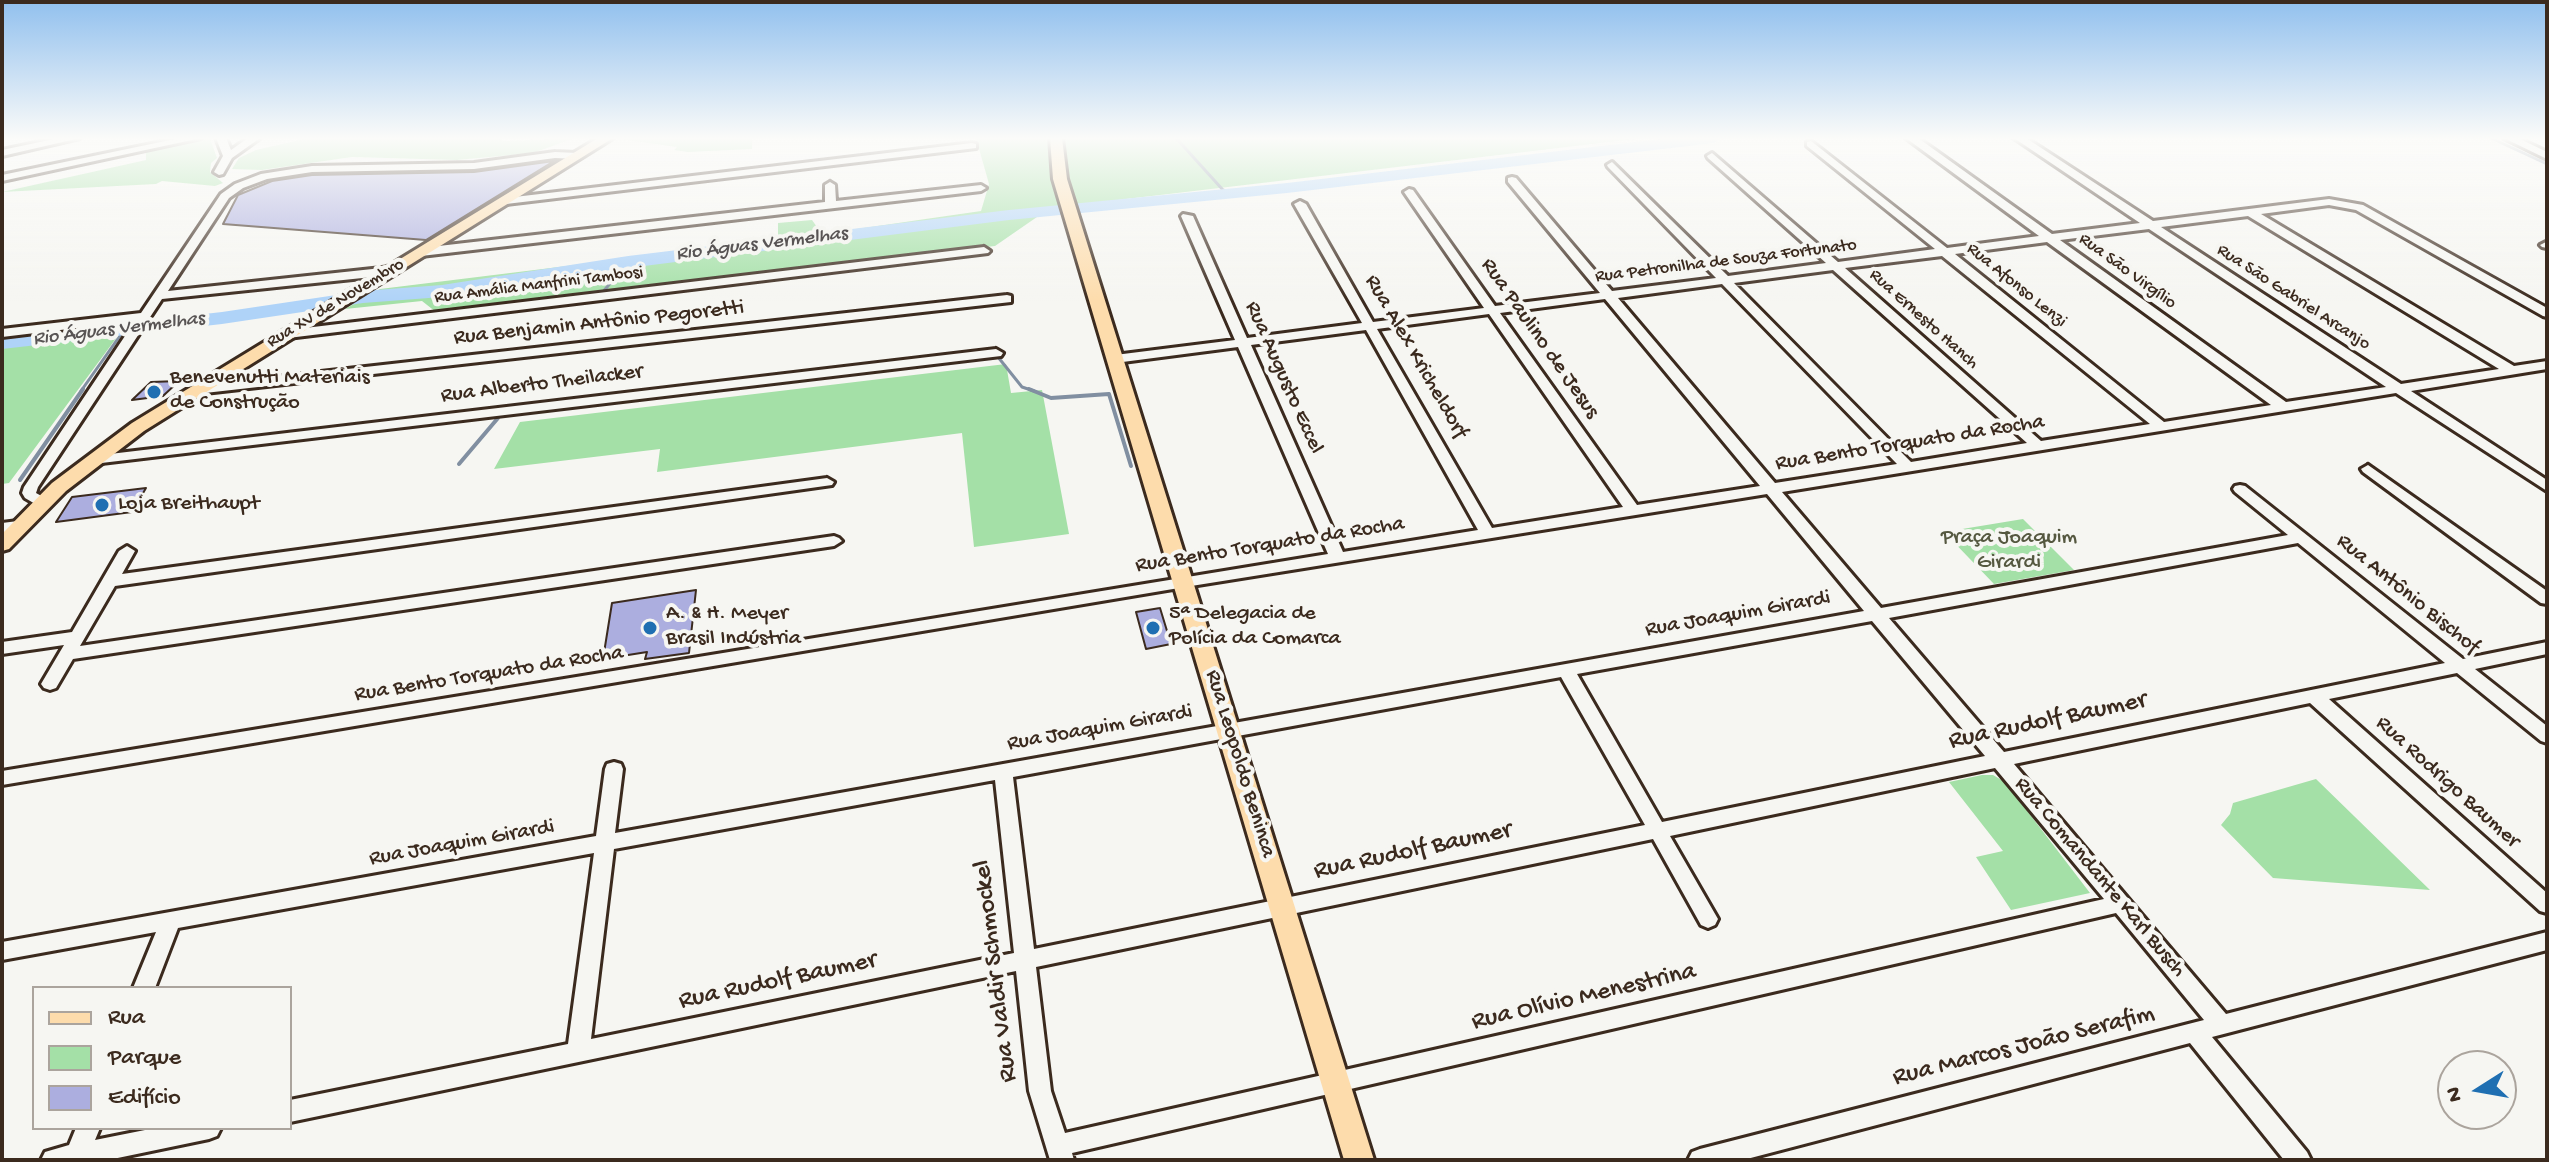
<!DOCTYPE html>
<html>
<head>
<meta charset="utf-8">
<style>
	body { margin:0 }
	#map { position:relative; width:2549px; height:1162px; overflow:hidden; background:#f6f6f2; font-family:"Gochi Hand",sans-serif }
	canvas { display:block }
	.frame { position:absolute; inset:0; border:4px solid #3b2a1e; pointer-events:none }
	.legend { position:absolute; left:32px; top:986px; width:260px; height:144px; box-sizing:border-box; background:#f6f6f2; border:2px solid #aba49d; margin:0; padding:10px 14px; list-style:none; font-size:24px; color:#3b2a1e }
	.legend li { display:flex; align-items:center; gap:16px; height:40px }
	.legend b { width:40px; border:2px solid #aba49d }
	.north { position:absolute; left:2437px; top:1050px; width:80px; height:80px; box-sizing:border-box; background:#f6f6f2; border:2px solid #aba49d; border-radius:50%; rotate:259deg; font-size:22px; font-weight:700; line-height:32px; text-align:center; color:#3b2a1e }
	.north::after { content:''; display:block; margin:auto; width:28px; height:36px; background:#1f6fb2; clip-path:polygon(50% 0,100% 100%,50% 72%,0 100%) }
</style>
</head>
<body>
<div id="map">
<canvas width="2549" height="1162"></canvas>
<div class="frame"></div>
<ul class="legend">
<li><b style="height:10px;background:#fddcac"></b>Rua</li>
<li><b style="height:22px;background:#a4e0a7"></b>Parque</li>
<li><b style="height:22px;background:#acaedf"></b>Edifício</li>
</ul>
<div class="north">N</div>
</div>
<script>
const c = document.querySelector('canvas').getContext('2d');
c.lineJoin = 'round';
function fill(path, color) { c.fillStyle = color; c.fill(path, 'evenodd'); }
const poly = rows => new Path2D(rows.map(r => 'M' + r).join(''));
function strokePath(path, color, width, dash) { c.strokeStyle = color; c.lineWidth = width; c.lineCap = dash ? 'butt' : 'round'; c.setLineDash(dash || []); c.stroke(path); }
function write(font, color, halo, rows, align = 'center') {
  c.font = font + ' "Gochi Hand",sans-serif'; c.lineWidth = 8; c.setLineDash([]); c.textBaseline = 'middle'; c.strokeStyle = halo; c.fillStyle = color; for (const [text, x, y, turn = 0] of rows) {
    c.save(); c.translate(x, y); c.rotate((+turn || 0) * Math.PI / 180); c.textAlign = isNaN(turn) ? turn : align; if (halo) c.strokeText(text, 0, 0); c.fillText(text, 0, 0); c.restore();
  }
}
fill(poly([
	[205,138,210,138,217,158,211,163,210,172,223,183,215,186,162,181,156,184,2,192,146,160,146,150],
	[308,138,496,138,505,141,575,138,533,153,457,160,352,157,262,170,232,169,239,158,256,150],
	[752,138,752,149,688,152,674,150,677,147,619,139],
	[976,138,1643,138,1050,208,995,246,436,312,422,301,345,309,380,289,778,240,778,223,812,220,822,234,981,211,989,184],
	[120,333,9,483,2,484,2,348],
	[1006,364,1011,393,1042,390,1069,534,974,547,962,433,657,472,660,449,494,469,520,422],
	[2023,519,2074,570,1994,584,1944,532],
	[1982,775,1993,775,2005,782,2090,893,2011,910,1976,857,2003,851,1949,782],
	[2316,779,2430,890,2273,878,2221,825,2230,814,2233,803]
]), '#a4e0a7');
strokePath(poly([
	[1176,138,1223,190,1232,193],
	[2491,138,2547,164],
	[602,293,628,262],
	[81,391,124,330],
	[707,391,998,357,1022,387,1034,391]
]), '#818fa1', 3);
strokePath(poly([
	[1029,389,1051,398,1109,394,1131,466],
	[137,459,724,389],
	[459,464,498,418],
	[20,480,83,389]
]), '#818fa1', 4);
fill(poly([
	[1669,138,1722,138,1714,143,1287,193,1009,220,628,268,442,297,363,303,222,324,2,349,2,337,222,312,363,291,442,285,628,256,1009,210,1287,183,1669,138]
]), '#afd3f8');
const building = poly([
	[554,161,426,240,223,224,238,195,272,181,312,175,474,172,554,161],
	[179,381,163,396,132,400,151,382,179,381],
	[146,488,132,512,56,522,72,497,146,488],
	[696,590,689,653,645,659,647,652,603,659,612,603,696,590],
	[1160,608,1171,644,1146,649,1136,612,1160,608]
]);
fill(building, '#acaedf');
strokePath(building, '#3b2a1e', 2);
const minor = poly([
	[59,138,80,138,2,156,2,150,59,138],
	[180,138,201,138,2,181,2,175,180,138],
	[216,138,226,138,231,150,248,138,260,138,232,158,223,174,219,175,214,172,223,156,216,138],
	[1906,138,1918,138,2052,234,2140,223,2014,138,2026,138,2153,221,2329,199,2363,205,2547,308,2547,317,2543,316,2356,210,2329,205,2261,214,2514,366,2547,361,2547,369,2411,391,2547,480,2547,491,2396,393,1782,492,1881,608,2288,535,2235,492,2233,489,2235,486,2240,485,2245,486,2463,659,2547,642,2547,654,2475,669,2547,726,2547,743,2541,741,2457,673,2329,699,2547,893,2547,913,2540,911,2310,703,2014,764,2226,1014,2547,932,2547,950,2212,1037,2307,1152,2311,1160,2284,1160,2190,1043,1743,1160,1688,1160,1692,1152,1700,1149,2204,1020,2116,913,1072,1153,1074,1160,1050,1160,1029,1091,1016,971,290,1122,290,1100,568,1044,594,853,178,928,155,988,133,988,156,932,2,960,2,942,596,836,605,769,607,764,614,762,621,764,623,769,615,833,1864,611,1767,494,1185,587,2,785,2,771,1328,554,1238,347,1115,363,1108,359,1115,355,1235,340,1181,216,1183,214,1193,216,1247,338,1362,323,1294,204,1300,201,1306,204,1373,322,1484,308,1404,192,1409,189,1413,190,1495,306,1600,293,1508,182,1508,178,1512,177,1516,178,1612,291,1716,278,1608,167,1607,165,1612,162,1728,276,1826,263,1708,158,1707,156,1712,153,1838,262,1935,249,1807,146,1807,142,1811,141,1947,248,2039,236,1906,138],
	[2248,216,2499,369,2401,384,2161,227,2248,216],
	[2149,229,2386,387,2286,402,2060,240,2149,229],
	[2047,242,2271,405,2164,422,1955,254,2047,242],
	[1942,256,2150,424,2041,441,1845,268,1942,256],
	[1833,270,2027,443,1911,462,1734,283,1833,270],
	[1722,284,1897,464,1775,483,1618,298,1722,284],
	[1605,299,1760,486,1637,505,1500,313,1605,299],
	[1489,314,1623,507,1492,528,1377,329,1489,314],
	[1366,330,1478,530,1343,552,1251,345,1366,330],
	[2298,543,2445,663,2004,752,1889,618,2298,543],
	[1872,621,1985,756,1662,822,1577,674,1872,621],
	[1561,677,1645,825,1034,949,1013,777,1561,677],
	[1995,768,2104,899,1065,1133,1051,1091,1036,967,1653,839,1701,925,1708,928,1715,925,1718,919,1670,836,1995,768],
	[995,780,1014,953,591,1039,614,849,995,780],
	[2504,138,2518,138,2547,152,2547,159,2504,138],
	[972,143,976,144,976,148,506,204,500,201,506,198,972,143],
	[555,152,578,153,583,156,578,159,555,158,474,169,312,172,267,179,243,188,229,198,168,291,391,267,397,271,391,275,162,299,38,487,36,493,47,499,49,502,47,505,37,505,25,498,22,493,24,487,135,321,2,337,2,329,141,313,221,194,235,184,261,174,312,166,474,163,555,152],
	[830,182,835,185,836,201,981,185,986,188,981,191,421,256,415,252,421,248,825,202,825,185,830,182],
	[2546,242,2547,248,2542,247,2540,245,2546,242],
	[984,247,990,251,988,253,288,338,282,334,288,330,984,247],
	[1007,295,1011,296,1011,302,196,394,189,390,196,386,1007,295],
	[996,349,1003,353,1001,356,93,464,86,460,93,456,996,349],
	[2368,465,2547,591,2547,604,2541,603,2363,472,2361,469,2368,465],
	[827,478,834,482,832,485,115,586,80,646,834,536,839,538,842,541,834,546,73,659,56,688,50,690,44,688,41,684,64,645,2,654,2,642,72,632,119,551,127,546,135,551,122,574,827,478],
	[18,521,23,523,26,526,23,529,2,533,2,523,18,521],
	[76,1128,100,1128,95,1140,155,1128,221,1128,217,1136,209,1139,108,1160,41,1160,45,1152,69,1145,76,1128]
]);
const major = poly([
	[598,138,613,138,144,431,66,491,9,549,2,551,2,534,52,483,132,423,598,138],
	[1050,138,1062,138,1067,179,1374,1160,1344,1160,1053,179,1050,138]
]);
strokePath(minor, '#3b2a1e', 6);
strokePath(major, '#3b2a1e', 6);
fill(minor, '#f6f6f2');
fill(major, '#fddcac');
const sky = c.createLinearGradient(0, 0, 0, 301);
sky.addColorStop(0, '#91c0ee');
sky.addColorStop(0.46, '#fbfbf9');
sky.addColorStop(1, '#fbfbf900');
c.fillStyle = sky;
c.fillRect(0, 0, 2549, 301);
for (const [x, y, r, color] of [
	[154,392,8,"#1f6fb2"],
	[102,505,8,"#1f6fb2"],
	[650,628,8,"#1f6fb2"],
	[1153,628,8,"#1f6fb2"]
]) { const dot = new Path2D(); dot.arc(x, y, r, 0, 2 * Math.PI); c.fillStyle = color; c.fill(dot); strokePath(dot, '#f6f6f2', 3); }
write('18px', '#3b2a1e', '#f6f6f2', [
	["Rua Petronilha de Souza Fortunato",1726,262,-7],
	["Rua São Virgílio",2127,272,36],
	["Rua Amália Manfrini Tambosi",539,286,-7],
	["Rua Afonso Lenzi",2016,286,39],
	["Rua São Gabriel Arcanjo",2293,298,33],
	["Rua XV de Novembro",336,304,-31],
	["Rua Ernesto Hanch",1923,320,42]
]);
write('italic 20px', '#585454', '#f6f6f2', [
	["Rio Águas Vermelhas",762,245,-7],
	["Rio Águas Vermelhas",119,330,-7]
]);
write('22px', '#3b2a1e', '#f6f6f2', [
	["Rua Benjamin Antônio Pegoretti",599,324,-6],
	["Rua Paulino de Jesus",1539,339,55],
	["Rua Alex Kricheldorf",1415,357,60],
	["Rua Augusto Eccel",1283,378,66],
	["Rua Alberto Theilacker",542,385,-7],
	["Rua Bento Torquato da Rocha",1910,444,-9],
	["Rua Bento Torquato da Rocha",1270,546,-9],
	["Rua Antônio Bischof",2407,595,39],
	["Rua Joaquim Girardi",1738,615,-10],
	["Rua Bento Torquato da Rocha",489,675,-9],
	["Rua Joaquim Girardi",1100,729,-10],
	["Rua Leopoldo Beninca",1239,764,73],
	["Rua Rodrigo Baumer",2447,783,42],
	["Rua Joaquim Girardi",462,844,-10],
	["Rua Comandante Karl Busch",2099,878,50]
]);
write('22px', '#3b2a1e', '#f6f6f2', [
	["Benevenutti Materiais",170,379],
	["de Construção",170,404],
	["Loja Breithaupt",118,505],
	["A. & H. Meyer",666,615],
	["Brasil Indústria",666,640],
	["5ª Delegacia de",1169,615],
	["Polícia da Comarca",1169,640]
], 'left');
write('22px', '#555840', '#f6f6f2', [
	["Praça Joaquim",2009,539],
	["Girardi",2009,564]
]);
write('26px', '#3b2a1e', '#f6f6f2', [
	["Rua Rudolf Baumer",2048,722,-12],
	["Rua Rudolf Baumer",1413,852,-12],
	["Rua Valdir Schmockel",997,971,-97],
	["Rua Rudolf Baumer",778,982,-12],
	["Rua Olívio Menestrina",1584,998,-13],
	["Rua Marcos João Serafim",2024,1047,-14]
]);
</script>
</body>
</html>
